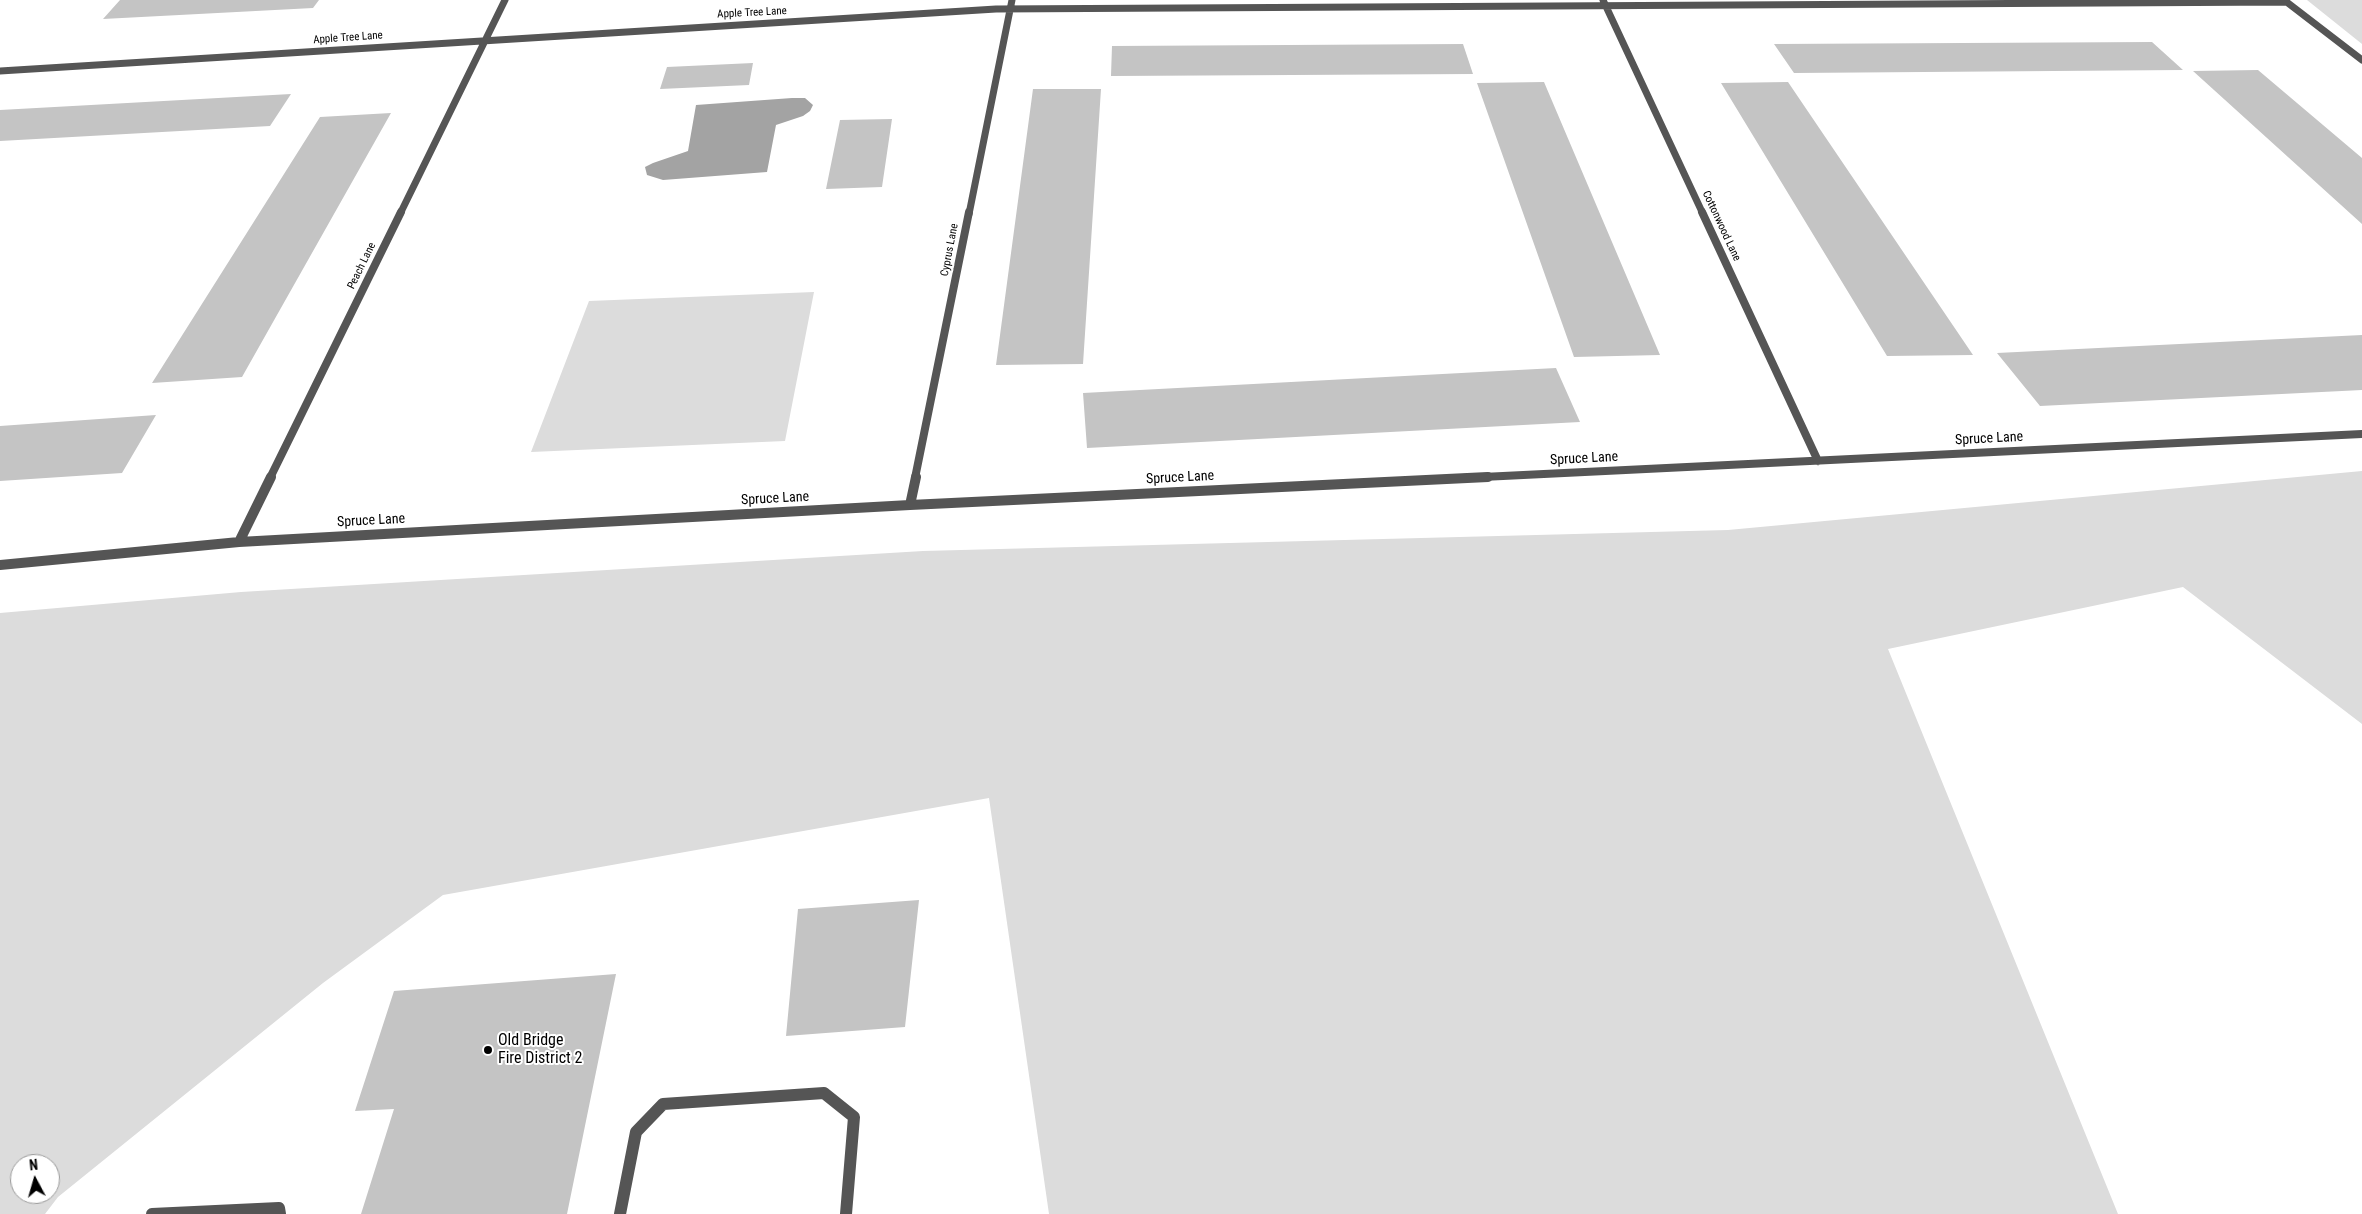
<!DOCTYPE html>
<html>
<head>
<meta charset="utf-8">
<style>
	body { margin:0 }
	#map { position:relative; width:2362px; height:1214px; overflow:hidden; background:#fff; font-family:"Roboto Condensed",sans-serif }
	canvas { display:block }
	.north { position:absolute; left:10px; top:1154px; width:50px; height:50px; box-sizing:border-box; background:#fff; border:1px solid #999; border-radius:50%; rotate:354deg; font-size:14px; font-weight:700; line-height:20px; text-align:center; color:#000 }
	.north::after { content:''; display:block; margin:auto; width:18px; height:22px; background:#000; clip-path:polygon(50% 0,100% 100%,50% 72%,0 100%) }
</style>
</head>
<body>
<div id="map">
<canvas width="2362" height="1214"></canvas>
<div class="north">N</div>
</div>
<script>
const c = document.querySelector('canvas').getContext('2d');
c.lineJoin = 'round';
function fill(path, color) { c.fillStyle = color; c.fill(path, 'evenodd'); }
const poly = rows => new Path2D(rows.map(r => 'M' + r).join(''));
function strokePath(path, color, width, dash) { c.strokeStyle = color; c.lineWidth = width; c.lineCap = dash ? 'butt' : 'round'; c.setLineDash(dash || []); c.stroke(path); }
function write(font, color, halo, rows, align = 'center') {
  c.font = font + ' "Roboto Condensed",sans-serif'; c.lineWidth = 4; c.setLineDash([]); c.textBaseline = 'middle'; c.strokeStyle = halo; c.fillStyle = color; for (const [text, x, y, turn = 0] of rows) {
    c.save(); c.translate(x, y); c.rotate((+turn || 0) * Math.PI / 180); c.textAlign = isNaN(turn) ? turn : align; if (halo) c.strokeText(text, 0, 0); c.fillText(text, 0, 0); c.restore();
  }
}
fill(poly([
	[2307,0,2362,0,2362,44],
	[814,292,785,441,531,452,589,301],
	[2362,471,2362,724,2183,587,1888,649,2118,1214,1049,1214,989,798,443,895,323,983,58,1197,45,1214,0,1214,0,613,241,592,923,551,1728,530],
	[20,1164,50,1164,50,1194,20,1194]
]), '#dcdcdc');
fill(poly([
	[792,98,805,98,813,105,810,111,803,116,776,125,767,172,663,180,647,175,645,167,653,163,688,151,696,105]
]), '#a3a3a3');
fill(poly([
	[120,0,319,0,313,8,103,19],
	[2152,42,2183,70,1794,73,1774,44],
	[1463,44,1473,74,1111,76,1112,46],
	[753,63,749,85,660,89,667,67],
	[2258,70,2362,158,2362,224,2193,71],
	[1544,82,1660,355,1574,357,1477,83],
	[1788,82,1973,355,1887,356,1721,83],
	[1033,89,1101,89,1083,364,996,365],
	[291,94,270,126,0,141,0,110],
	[391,113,242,377,152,383,320,117],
	[892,119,882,187,826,189,840,120],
	[2362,335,2362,390,2040,406,1997,353],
	[1556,368,1580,422,1087,448,1083,393],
	[156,415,122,473,0,481,0,426],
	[919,900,905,1027,786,1036,798,909],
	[616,974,567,1214,361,1214,394,1109,355,1111,394,991]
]), '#c4c4c4');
strokePath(poly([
	[152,1214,279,1208,280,1214],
	[620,1214,636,1132,663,1104,824,1093,854,1117,846,1214]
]), '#555', 12);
strokePath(poly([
	[1603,0,1703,214],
	[2284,0,2362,60],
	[0,71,996,9,2287,2],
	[400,214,505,0],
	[969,214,1012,0]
]), '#555', 7);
strokePath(poly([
	[1702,212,1818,461],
	[270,478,401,212],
	[915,478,969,212],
	[1462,478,2362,434]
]), '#555', 8);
strokePath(poly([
	[910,505,916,477],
	[239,542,271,477],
	[0,565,239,542,910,505,1488,477]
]), '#555', 10);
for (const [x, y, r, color] of [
	[488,1050,5,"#000"]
]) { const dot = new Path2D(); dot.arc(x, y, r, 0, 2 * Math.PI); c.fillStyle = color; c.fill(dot); strokePath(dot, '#fff', 2); }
write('11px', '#000', '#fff', [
	["Apple Tree Lane",752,13,-3],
	["Apple Tree Lane",348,38,-4],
	["Cottonwood Lane",1721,226,65],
	["Cyprus Lane",950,250,-79],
	["Peach Lane",362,266,-64]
]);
write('14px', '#000', '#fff', [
	["Spruce Lane",1989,439,-3],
	["Spruce Lane",1584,459,-3],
	["Spruce Lane",1180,478,-3],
	["Spruce Lane",775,499,-3],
	["Spruce Lane",371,521,-3]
]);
write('16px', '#000', '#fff', [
	["Old Bridge",498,1041],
	["Fire District 2",498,1059]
], 'left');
</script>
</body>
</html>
